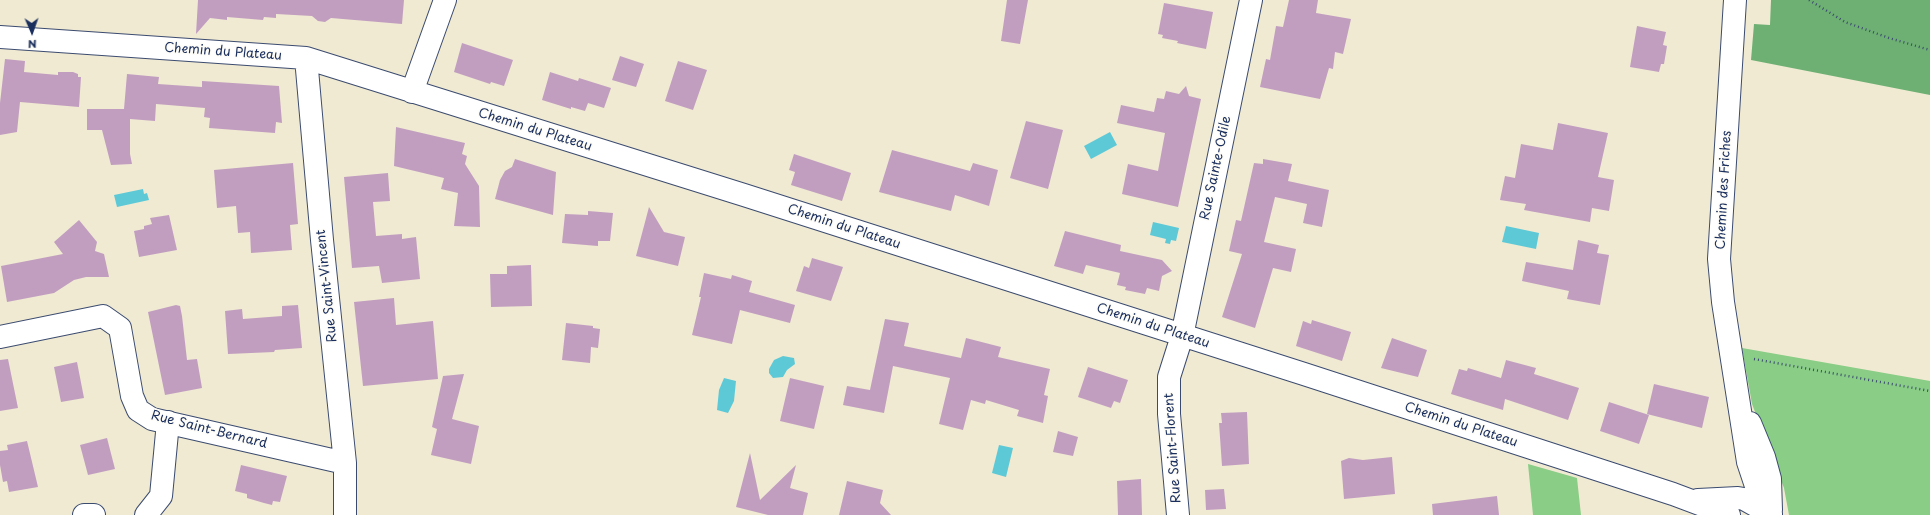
<!DOCTYPE html>
<html>
<head>
<meta charset="utf-8">
<style>
	body { margin:0 }
	#map { position:relative; width:1930px; height:515px; overflow:hidden; background:#f0ead2; font-family:"Playpen Sans",sans-serif }
	canvas { display:block }
	.north { position:absolute; left:12px; top:12px; width:40px; height:40px; -webkit-text-stroke:3px #fdfcf7; paint-order:stroke; rotate:178deg; font-size:11px; font-weight:700; line-height:16px; text-align:center; color:#1b2f5e }
	.north::after { content:''; display:block; margin:auto; width:14px; height:18px; background:#1b2f5e; clip-path:polygon(50% 0,100% 100%,50% 72%,0 100%) }
</style>
</head>
<body>
<div id="map">
<canvas width="1930" height="515"></canvas>
<div class="north">N</div>
</div>
<script>
const c = document.querySelector('canvas').getContext('2d');
c.lineJoin = 'round';
function fill(path, color) { c.fillStyle = color; c.fill(path, 'evenodd'); }
const poly = rows => new Path2D(rows.map(r => 'M' + r).join(''));
function strokePath(path, color, width, dash) { c.strokeStyle = color; c.lineWidth = width; c.lineCap = dash ? 'butt' : 'round'; c.setLineDash(dash || []); c.stroke(path); }
function write(font, color, halo, rows, align = 'center') {
  c.font = font + ' "Playpen Sans",sans-serif'; c.lineWidth = 3; c.setLineDash([]); c.textBaseline = 'middle'; c.strokeStyle = halo; c.fillStyle = color; for (const [text, x, y, turn = 0] of rows) {
    c.save(); c.translate(x, y); c.rotate((+turn || 0) * Math.PI / 180); c.textAlign = isNaN(turn) ? turn : align; if (halo) c.strokeText(text, 0, 0); c.fillText(text, 0, 0); c.restore();
  }
}
fill(poly([
	[1742,348,1930,381,1930,515,1789,515,1784,488,1752,404],
	[1528,464,1577,478,1581,515,1533,515]
]), '#89cd86');
fill(poly([
	[1771,0,1930,0,1930,95,1751,60,1754,24,1770,25]
]), '#6eb073');
fill(poly([
	[1110,132,1117,145,1091,159,1084,146],
	[143,189,144,194,147,193,149,200,117,207,114,195],
	[1153,222,1179,228,1176,241,1171,240,1170,244,1165,243,1166,239,1150,235],
	[1506,226,1539,233,1536,249,1502,242],
	[783,356,794,358,795,364,787,370,783,377,773,378,769,373,769,369,774,360],
	[724,378,736,381,734,401,728,413,717,410,719,390],
	[999,445,1013,448,1006,477,992,473]
]), '#5dc9d7');
fill(poly([
	[198,0,404,0,402,24,331,18,325,22,318,21,312,16,276,14,276,18,264,17,263,20,227,17,227,20,210,18,196,34],
	[1007,0,1028,0,1020,44,1001,41],
	[1289,0,1318,0,1316,13,1351,19,1343,54,1335,52,1333,69,1329,68,1320,99,1260,87,1266,59,1270,60,1276,26,1283,27],
	[1164,3,1213,12,1206,49,1177,43,1178,41,1162,38,1163,35,1158,34],
	[1637,26,1666,32,1663,45,1667,46,1664,64,1661,64,1659,72,1630,67],
	[462,43,513,60,504,86,491,82,490,84,454,72],
	[620,56,644,64,636,87,612,80],
	[5,59,25,61,24,72,58,75,58,72,73,72,78,74,78,77,81,77,79,107,20,102,17,132,0,135,0,103],
	[678,61,707,70,693,110,665,101],
	[550,72,578,81,579,78,611,88,604,108,588,103,585,111,571,107,571,109,542,100],
	[127,74,159,77,158,84,202,87,202,81,279,86,282,123,276,122,275,133,209,128,210,118,204,117,205,108,156,104,155,121,130,119,130,154,132,164,111,165,102,130,87,130,87,109,124,109],
	[1186,86,1189,96,1201,99,1178,207,1122,194,1128,164,1158,171,1165,133,1117,123,1121,105,1154,112,1157,98,1164,99,1166,91,1179,94],
	[1026,121,1063,130,1048,189,1010,178],
	[1558,123,1608,133,1598,177,1614,180,1609,211,1592,208,1590,222,1524,210,1526,204,1500,200,1505,176,1515,178,1521,144,1553,150],
	[396,127,465,143,462,154,467,156,465,164,479,186,480,227,454,226,458,193,441,189,444,178,394,166],
	[892,150,970,171,973,163,998,170,989,206,955,195,951,211,879,192],
	[794,154,851,173,842,201,791,185,795,172,789,170],
	[515,159,556,172,553,215,495,199,500,180,505,171,512,167],
	[1263,159,1292,164,1288,181,1329,190,1322,227,1303,223,1307,204,1275,197,1264,242,1296,249,1291,272,1273,268,1255,328,1222,317,1242,254,1229,251,1236,220,1241,221,1254,163,1263,164],
	[293,163,298,224,290,225,292,250,251,253,250,232,238,233,236,206,217,208,214,170],
	[388,173,390,201,373,202,376,236,402,234,402,239,416,237,420,279,382,283,379,266,352,268,344,177],
	[649,207,664,232,685,237,678,266,636,256],
	[588,211,613,213,610,241,598,241,598,246,562,243,565,214,588,215],
	[169,215,177,250,139,257,134,231,144,229,144,226,152,224,150,218],
	[79,220,97,242,95,251,104,254,109,277,86,277,74,280,54,293,7,302,1,266,63,254,54,242],
	[1065,231,1121,245,1120,251,1162,260,1172,271,1162,276,1159,291,1147,288,1145,294,1125,290,1126,287,1117,285,1120,273,1086,265,1083,274,1054,266],
	[1578,240,1599,245,1597,253,1609,255,1600,305,1567,299,1569,291,1522,281,1526,262,1573,270],
	[812,258,843,267,831,301,796,291,804,266,809,268],
	[531,265,532,306,491,307,490,274,507,274,507,266],
	[704,273,731,279,732,275,752,281,749,292,795,305,790,323,740,310,732,344,692,335,701,297,699,297],
	[394,298,396,325,433,321,438,379,363,386,354,302],
	[176,305,180,306,182,316,187,360,197,359,202,388,165,395,148,312],
	[298,305,302,348,275,350,274,352,228,354,225,311,242,309,243,319,282,316,282,306],
	[885,319,909,323,904,346,961,358,966,338,1001,347,998,357,1050,369,1044,395,1048,396,1043,423,1017,416,1019,410,986,400,985,404,971,400,963,430,939,424,950,378,893,366,884,413,843,405,847,386,870,390],
	[1312,320,1351,332,1342,361,1296,346,1303,321,1311,324],
	[566,323,593,326,593,328,600,329,598,348,591,347,590,363,562,360],
	[1392,338,1427,350,1418,377,1381,368],
	[8,359,18,408,0,411,0,360],
	[1506,360,1536,368,1534,374,1579,388,1568,420,1505,399,1503,410,1451,394,1459,369,1467,371,1468,368,1501,378],
	[77,362,84,398,61,402,54,367],
	[1088,367,1128,380,1120,403,1114,401,1111,408,1078,397],
	[464,374,452,419,479,426,471,464,431,455,437,429,432,427,443,376],
	[790,378,824,386,814,429,780,421],
	[1654,384,1709,397,1702,428,1647,414],
	[1609,402,1649,415,1639,444,1600,431],
	[1247,412,1249,464,1222,466,1219,423,1222,423,1221,413],
	[1058,431,1078,437,1073,456,1053,452],
	[107,438,115,469,88,475,80,445],
	[27,441,38,487,9,492,7,481,3,482,0,465,0,451,8,450,7,445],
	[750,453,760,500,796,465,790,488,808,493,803,515,768,515,736,507],
	[1392,457,1395,494,1344,499,1341,461,1349,458,1363,460],
	[241,465,287,476,280,502,273,501,272,505,264,503,247,498,247,494,235,491],
	[1141,479,1142,515,1118,515,1117,481],
	[847,481,883,490,880,503,891,515,839,515],
	[1224,489,1226,509,1206,510,1205,490],
	[1497,496,1499,515,1433,515,1432,504]
]), '#c19ec0');
const minor = poly([
	[1735,0,1719,259,1723,302,1748,462,1756,486,1771,515],
	[0,37,306,58,744,195,1304,374,1673,494,1729,515],
	[306,58,322,240,345,463,345,515],
	[412,92,445,0],
	[0,337,103,316,120,328,132,396,138,410,152,419,345,463],
	[1750,423,1764,457,1770,479,1771,510],
	[1698,500,1738,498,1744,499,1771,514],
	[84,515,94,515],
	[146,515,161,496,168,422],
	[1178,515,1169,414,1169,377,1182,336,1251,0]
]);
strokePath(minor, '#3b4b6f', 24);
strokePath(poly([
	[1809,0,1845,22,1889,38,1930,50],
	[1754,359,1930,391]
]), '#3b4b6f', 2.5, [1, 3]);
strokePath(minor, '#fff', 22);
write('13px', '#1b2f5e', '#fdfcf7', [
	["Chemin du Plateau",223,52,4],
	["Chemin du Plateau",535,130,17],
	["Rue Sainte-Odile",1216,168,-78],
	["Chemin des Friches",1724,190,-87],
	["Chemin du Plateau",844,227,18],
	["Rue Saint-Vincent",327,286,-96],
	["Chemin du Plateau",1153,326,18],
	["Chemin du Plateau",1461,425,18],
	["Rue Saint-Bernard",209,430,14],
	["Rue Saint-Florent",1173,448,-94]
]);
</script>
</body>
</html>
